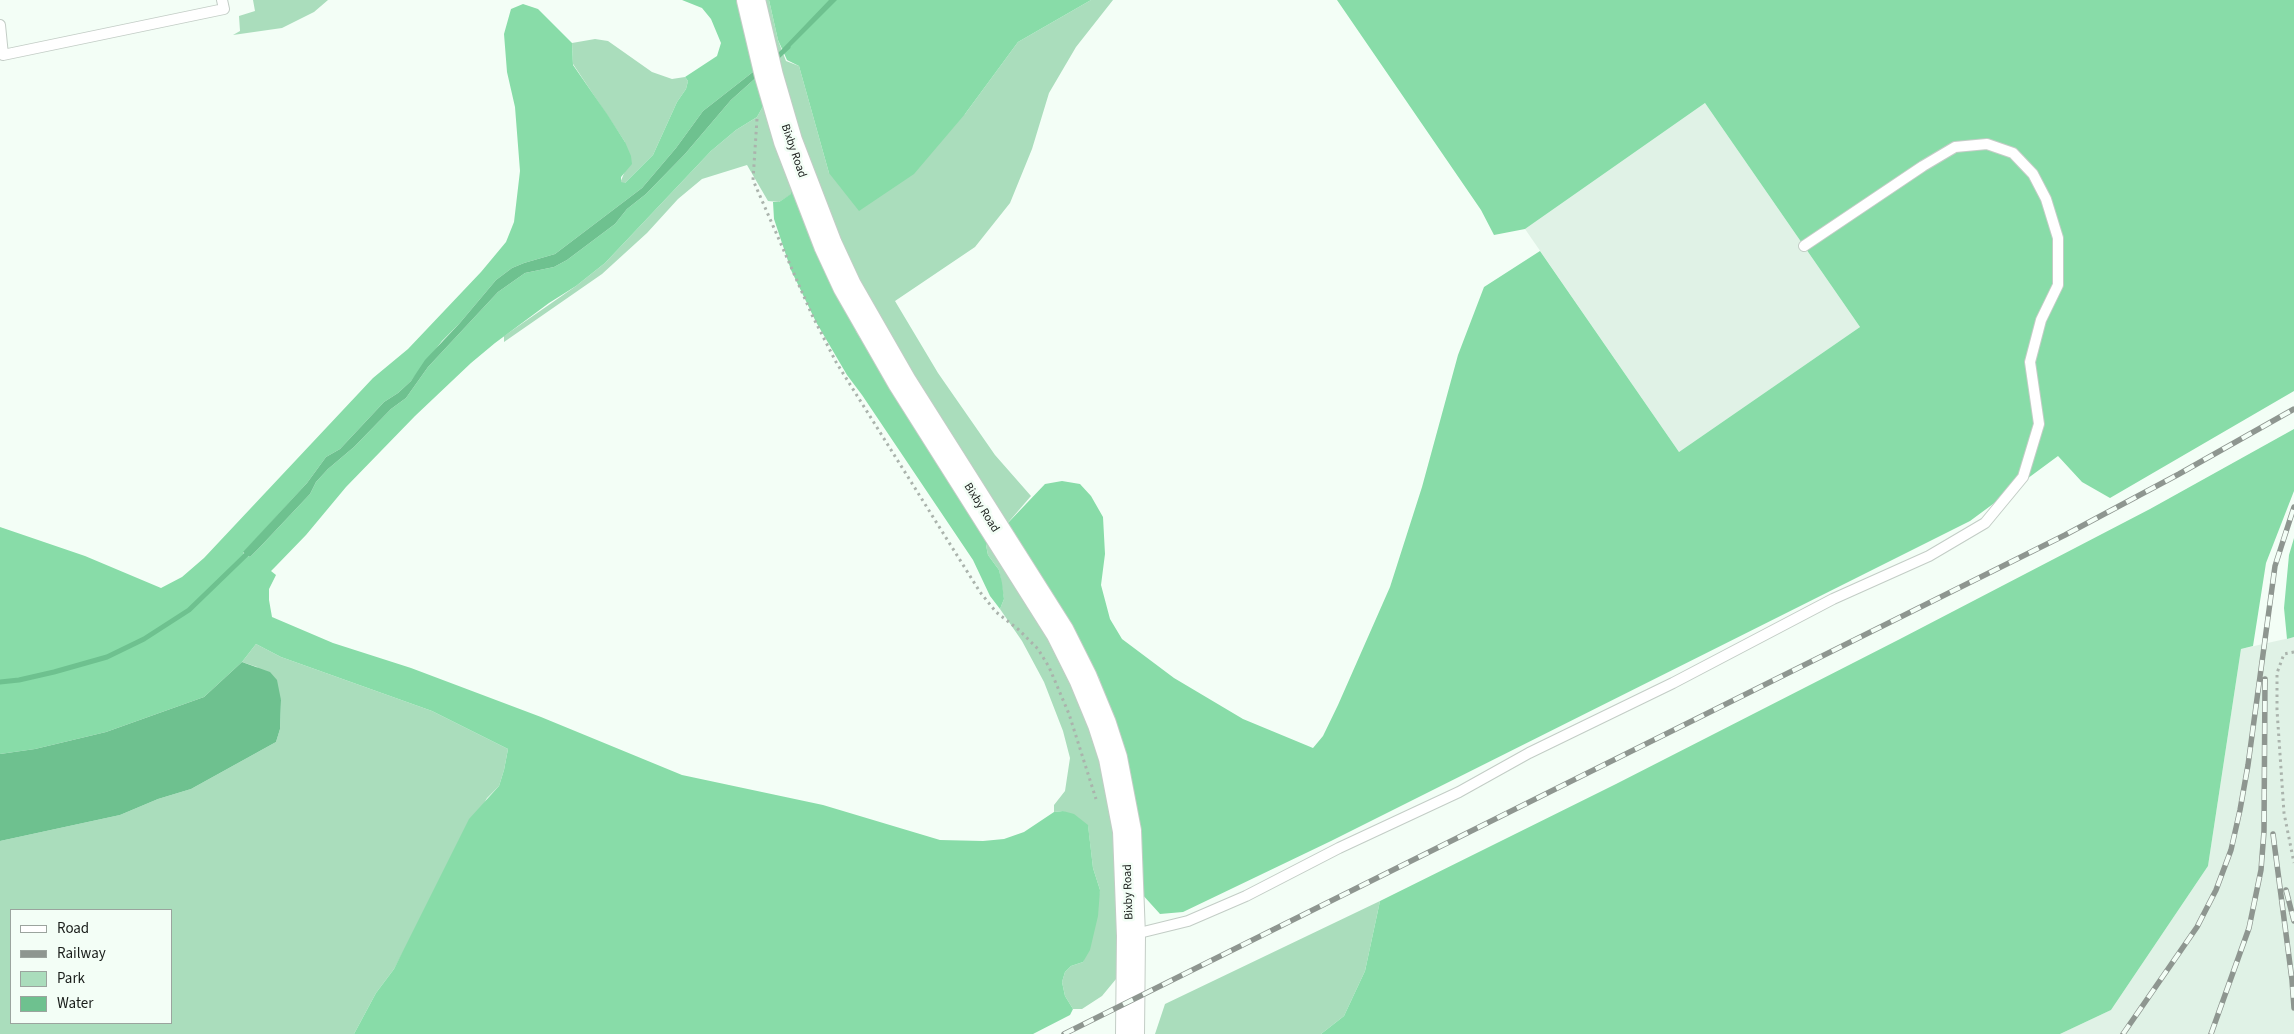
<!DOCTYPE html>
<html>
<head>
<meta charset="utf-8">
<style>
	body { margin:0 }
	#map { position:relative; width:2294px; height:1034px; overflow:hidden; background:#f3fef6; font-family:"Source Sans 3",sans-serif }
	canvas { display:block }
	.legend { position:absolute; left:10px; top:909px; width:162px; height:115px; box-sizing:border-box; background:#f3fef6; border:1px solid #9ba49e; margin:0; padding:6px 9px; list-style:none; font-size:15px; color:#181c19 }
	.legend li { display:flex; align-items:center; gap:10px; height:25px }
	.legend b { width:25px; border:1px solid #9ba49e }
</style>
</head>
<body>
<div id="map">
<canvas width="2294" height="1034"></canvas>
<ul class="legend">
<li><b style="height:6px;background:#fff"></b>Road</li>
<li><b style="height:6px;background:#8e9690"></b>Railway</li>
<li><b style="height:14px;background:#aaddbc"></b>Park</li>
<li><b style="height:14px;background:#6ec18f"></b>Water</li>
</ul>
</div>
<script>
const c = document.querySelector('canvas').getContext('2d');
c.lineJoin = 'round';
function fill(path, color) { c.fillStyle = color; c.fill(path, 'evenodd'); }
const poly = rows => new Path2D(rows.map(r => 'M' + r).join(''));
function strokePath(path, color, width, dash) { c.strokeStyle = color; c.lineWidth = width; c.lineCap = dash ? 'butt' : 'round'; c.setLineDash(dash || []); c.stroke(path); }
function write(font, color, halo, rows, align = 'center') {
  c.font = font + ' "Source Sans 3",sans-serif'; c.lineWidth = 5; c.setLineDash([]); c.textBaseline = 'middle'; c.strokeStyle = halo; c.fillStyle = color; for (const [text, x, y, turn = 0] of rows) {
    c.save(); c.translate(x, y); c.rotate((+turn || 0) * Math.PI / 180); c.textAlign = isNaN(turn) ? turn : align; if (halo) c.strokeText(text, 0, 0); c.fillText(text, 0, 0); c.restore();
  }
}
fill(poly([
	[1705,103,1860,327,1679,452,1525,229],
	[2294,637,2294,1034,2060,1034,2111,1010,2208,866,2241,649]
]), '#e0f2e6');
fill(poly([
	[253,0,328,0,314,12,282,28,233,35,240,31,239,16,255,11],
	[761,0,769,0,778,40,786,61,799,66,829,173,965,114,1018,42,1091,0,1113,0,1076,47,1049,93,1032,149,1010,203,975,247,895,301,938,373,995,455,1031,496,1006,525,883,332,817,195],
	[595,39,608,41,652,72,672,79,685,77,688,81,686,89,677,102,653,155,625,183,620,183,625,171,625,142,573,64,572,43],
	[766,101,792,186,792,194,779,202,768,201,747,165,702,179,678,199,647,233,602,274,504,342,504,336,576,286,605,263,711,151,736,130,757,117],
	[993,542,1069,668,1113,800,1121,973,1102,996,1082,1009,1073,1009,1065,996,1062,982,1065,972,1071,966,1083,962,1100,890,1093,868,1088,826,1063,811,1054,812,1054,805,1065,791,1070,758,1063,731,1044,682,1022,641,1000,609,1004,599,999,570,988,555,986,545],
	[256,644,281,657,432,711,508,749,504,770,499,786,487,798,394,969,376,993,354,1034,0,1034,0,841,120,815,158,799,191,789,276,742,280,729,281,700,257,667,242,662],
	[11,910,171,910,171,1023,11,1023],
	[1380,901,1365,971,1344,1016,1321,1034,1155,1034,1165,1004]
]), '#aaddbc');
fill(poly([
	[682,0,741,0,758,68,703,111,676,148,642,188,555,254,524,263,512,268,496,280,459,324,442,341,411,381,398,393,384,402,340,449,326,457,307,483,243,553,250,557,260,547,310,494,316,482,328,469,354,447,391,409,406,398,428,367,498,292,525,273,554,267,567,260,615,224,627,209,646,194,685,154,731,100,759,75,766,101,757,117,736,130,711,151,605,263,576,286,549,303,495,343,471,363,415,416,346,487,306,535,276,566,271,571,276,575,269,589,269,600,272,617,333,643,411,668,541,717,682,775,823,805,940,840,983,841,1004,839,1024,832,1054,812,1063,811,1074,814,1088,825,1093,868,1100,890,1098,916,1090,950,1083,962,1071,966,1065,972,1062,982,1065,996,1073,1009,1070,1015,1033,1034,354,1034,376,993,394,969,469,819,499,786,504,770,508,749,432,711,281,657,256,644,242,662,204,697,106,732,35,749,0,754,0,527,85,556,161,588,182,577,204,558,373,378,408,349,481,272,506,242,514,222,520,171,515,107,507,72,504,34,511,9,523,4,538,9,572,43,573,65,607,114,625,142,631,156,632,164,621,177,621,182,625,183,653,155,677,102,686,89,688,81,685,77,717,56,721,43,711,19,702,8],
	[769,0,1091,0,1018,42,965,114,914,174,859,211,829,173,799,66,787,60,778,40],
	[1337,0,2294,0,2294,391,2110,498,2082,482,2058,456,1970,521,1331,841,1183,912,1160,914,1141,893,1135,821,1099,678,1006,525,1045,484,1062,481,1080,484,1091,496,1103,517,1105,554,1101,585,1110,619,1122,639,1174,678,1243,719,1313,748,1323,736,1338,705,1390,587,1422,487,1458,355,1484,287,1540,251,1679,452,1860,327,1705,103,1525,229,1494,235,1481,210],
	[792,186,857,333,993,542,986,545,988,555,999,570,1002,583,1004,599,1000,609,990,596,973,560,862,395,847,375,816,322,791,270,774,219,773,202,779,202,791,194],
	[2294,429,2294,491,2266,563,2253,646,2241,649,2208,866,2111,1010,2060,1034,1321,1034,1344,1016,1365,971,1380,901,1616,784,1900,639,2150,509],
	[2294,538,2294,637,2287,639,2284,608,2289,555]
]), '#88dca8');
fill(poly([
	[829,0,837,0,784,53,783,48],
	[758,68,759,75,731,100,685,154,646,194,627,209,615,224,567,260,554,267,525,273,498,292,428,367,406,398,391,409,354,447,328,469,316,482,310,494,260,547,250,557,243,552,307,483,326,457,340,449,384,402,398,393,411,381,425,360,459,324,496,280,512,268,524,263,555,254,642,188,676,148,703,111],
	[242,662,270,672,277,680,281,700,280,729,276,742,191,789,158,799,120,815,0,841,0,754,35,749,106,732,204,697]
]), '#6ec18f');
strokePath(poly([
	[774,60,788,47],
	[0,682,19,680,54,672,107,657,144,639,189,610,250,551]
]), '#6ec18f', 5);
const lane = poly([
	[0,25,3,55,224,9,222,0],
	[1131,935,1188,921,1246,896,1339,848,1459,792,1529,753,1673,683,1833,599,1929,556,1985,523,2023,477,2039,424,2030,362,2041,320,2058,285,2058,238,2046,199,2033,174,2013,153,1987,144,1955,147,1923,166,1804,246]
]);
const secondary = poly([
	[751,0,769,76,788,141,828,245,847,286,902,382,1060,632,1083,678,1102,724,1113,758,1127,831,1131,936,1130,1034]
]);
strokePath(lane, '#c3cdc6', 12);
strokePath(secondary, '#c3cdc6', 30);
strokePath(poly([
	[757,119,753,180,812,315,836,362,980,592,996,612,1019,630,1038,649,1049,667,1069,714,1096,799],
	[2294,652,2284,654,2277,673,2277,710,2284,813,2294,863]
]), '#aab3ac', 3, [2.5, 4]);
strokePath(lane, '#fff', 10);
strokePath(secondary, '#fff', 28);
const rail = poly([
	[2273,834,2292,980,2294,1008],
	[2286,890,2294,921],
	[1064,1034,2065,535,2179,474,2294,409],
	[2123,1034,2197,927,2216,890,2231,850,2240,810,2248,765,2275,566,2294,507],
	[2211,1034,2249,928,2261,870,2264,831,2265,679]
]);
strokePath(rail, '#8e9690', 5.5);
strokePath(rail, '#f3fef6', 4, [11]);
write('12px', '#181c19', '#f3fef6', [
	["Bixby Road",793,151,71],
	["Bixby Road",981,508,58],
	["Bixby Road",1129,892,-92]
]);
</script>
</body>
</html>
